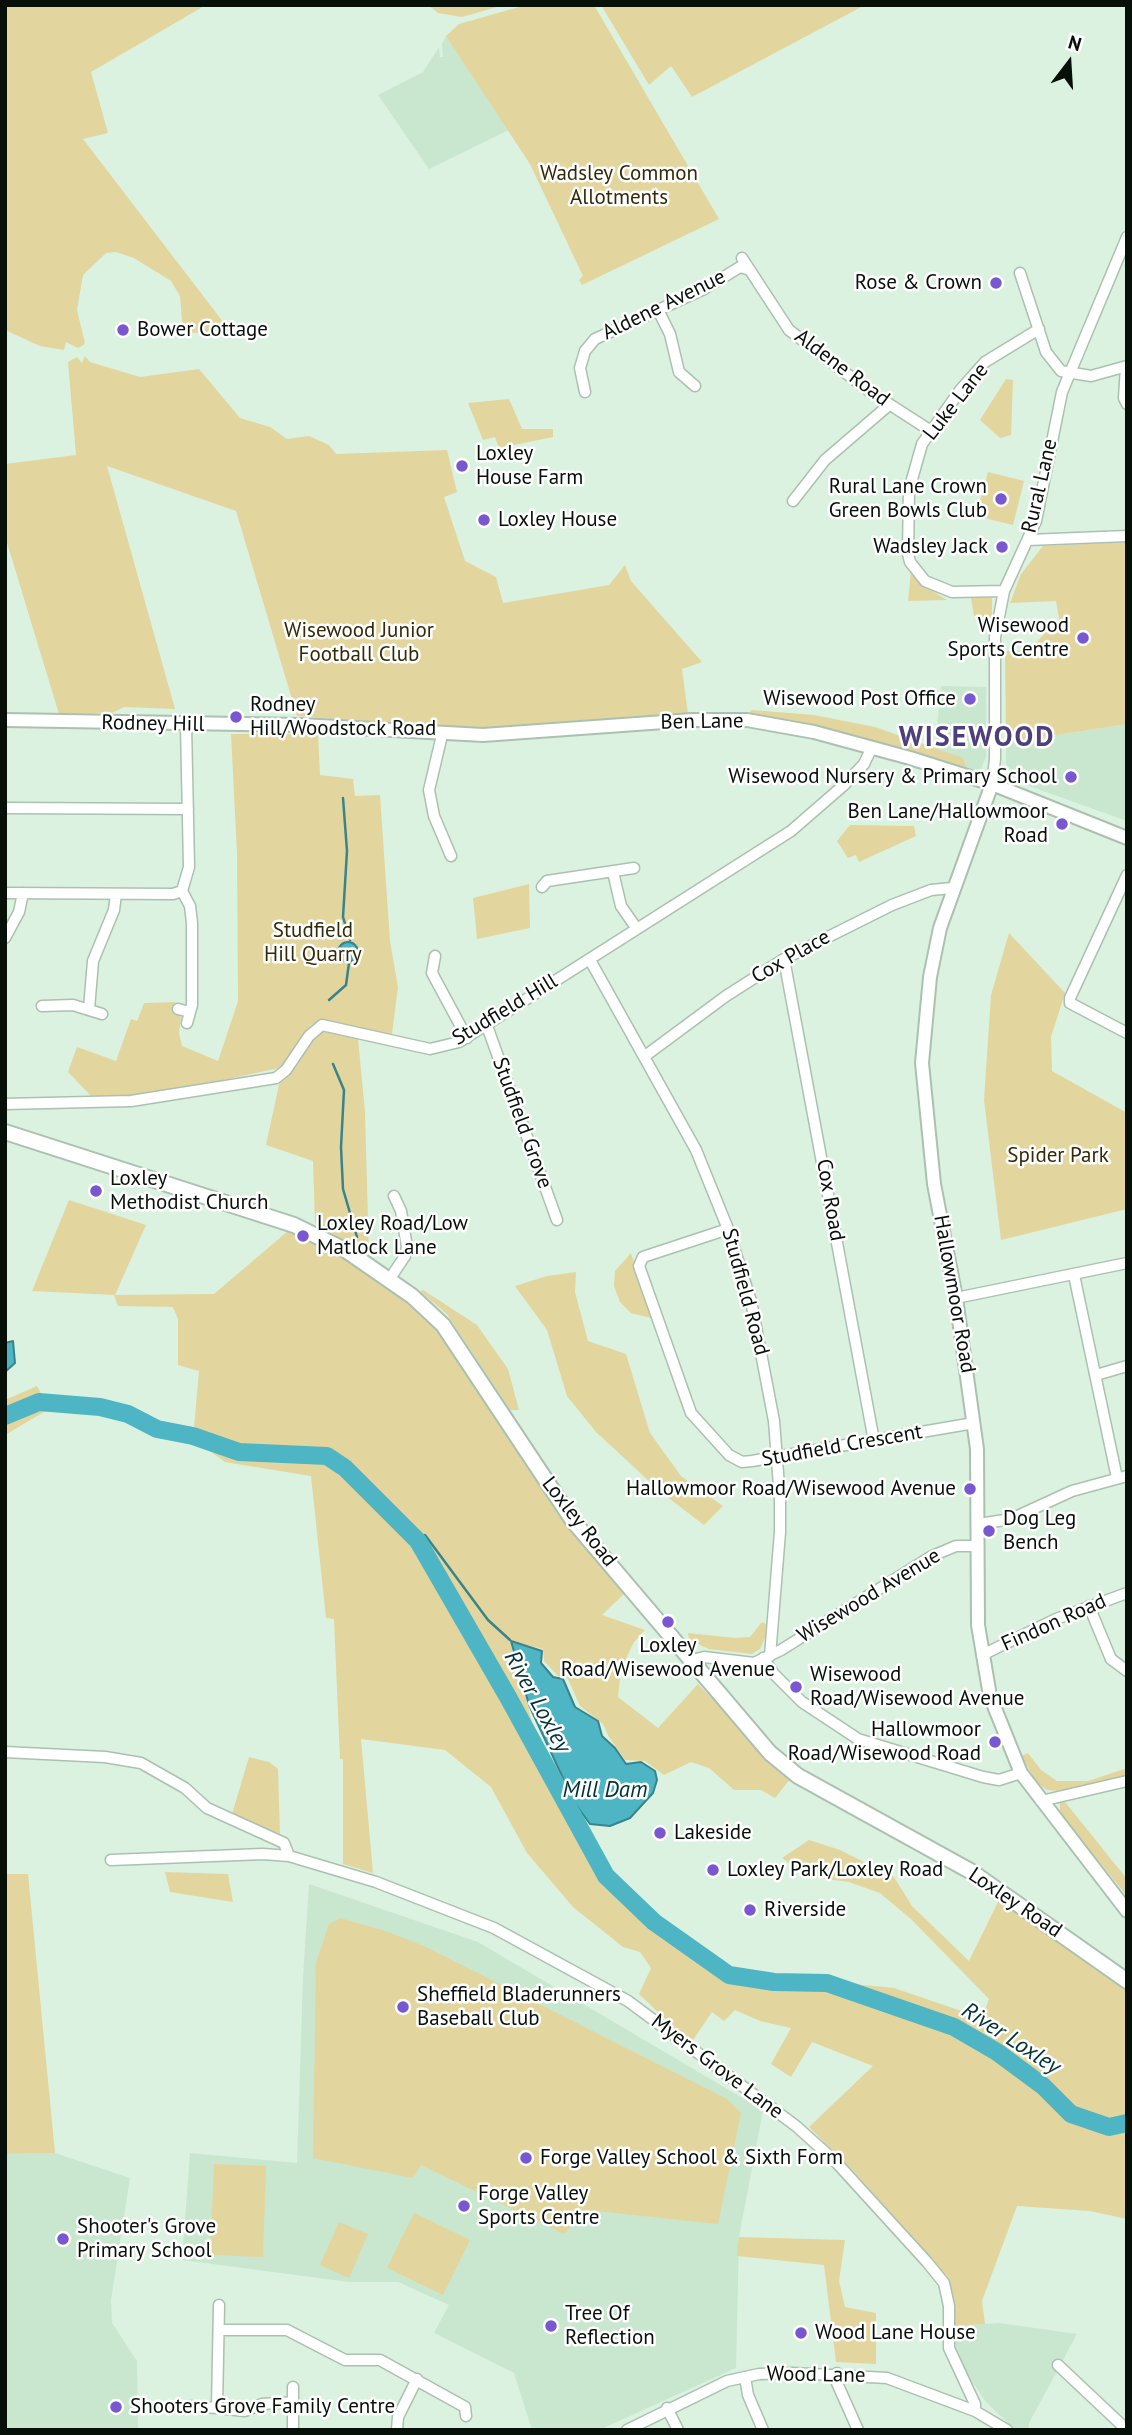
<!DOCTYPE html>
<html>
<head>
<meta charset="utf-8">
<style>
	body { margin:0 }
	#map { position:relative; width:1132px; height:2435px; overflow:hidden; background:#dbf2e0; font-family:"PT Sans",sans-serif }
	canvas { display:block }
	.frame { position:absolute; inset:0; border:7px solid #070f09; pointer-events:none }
	.north { position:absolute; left:1034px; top:28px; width:70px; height:70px; -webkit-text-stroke:5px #fff; paint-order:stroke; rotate:17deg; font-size:19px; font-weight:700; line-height:28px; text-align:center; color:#070f09 }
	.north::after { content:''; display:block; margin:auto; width:24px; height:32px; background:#070f09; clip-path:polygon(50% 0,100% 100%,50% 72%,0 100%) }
</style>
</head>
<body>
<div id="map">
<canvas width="1132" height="2435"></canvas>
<div class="frame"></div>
<div class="north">N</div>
</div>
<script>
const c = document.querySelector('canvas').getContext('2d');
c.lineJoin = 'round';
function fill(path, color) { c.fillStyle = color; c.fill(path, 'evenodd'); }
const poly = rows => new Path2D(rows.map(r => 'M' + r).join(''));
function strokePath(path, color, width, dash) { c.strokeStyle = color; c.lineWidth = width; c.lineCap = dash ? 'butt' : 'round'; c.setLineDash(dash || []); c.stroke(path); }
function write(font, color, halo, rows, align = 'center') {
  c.font = font + ' "PT Sans",sans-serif'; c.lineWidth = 5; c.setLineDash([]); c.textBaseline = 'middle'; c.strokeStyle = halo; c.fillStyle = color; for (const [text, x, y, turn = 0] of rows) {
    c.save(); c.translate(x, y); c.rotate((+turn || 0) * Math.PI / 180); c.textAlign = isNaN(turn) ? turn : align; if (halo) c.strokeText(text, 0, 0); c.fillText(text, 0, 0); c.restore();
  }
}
fill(poly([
	[446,36,509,130,429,169,378,95,423,72,439,47,440,57,443,57,442,44],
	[941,686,986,687,986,757,981,769,968,773,935,748],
	[1127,724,1127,821,1021,783,1006,764,1006,743],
	[309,1884,478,1942,763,2110,739,2237,736,2368,599,2430,532,2430,514,2373,434,2333,449,2305,398,2282,349,2282,182,2260,190,2153,297,2163,303,1977],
	[55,2153,130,2178,111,2300,112,2323,137,2361,138,2430,5,2430,5,2154],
	[1000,2323,1077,2334,1029,2423,1029,2430,1015,2430,986,2402,967,2374,955,2344,952,2326]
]), '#c9e6cf');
fill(poly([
	[5,5,206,5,91,72,108,133,83,139,230,331,237,335,183,332,180,296,171,281,134,258,116,252,106,253,83,275,77,310,85,343,82,346,78,348,66,342,64,350,40,346,5,330],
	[428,5,504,5,462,17,438,13],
	[526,5,594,5,719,219,582,285,579,280,583,276,530,164,446,36,459,24],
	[601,5,865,5,692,97,671,66,649,85],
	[85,356,90,362,140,377,199,369,240,418,270,427,287,439,309,436,329,445,336,454,447,450,457,492,444,497,465,561,496,577,503,603,609,585,625,565,631,581,702,662,682,669,688,714,459,730,297,716,236,511,107,466,175,709,124,707,112,713,59,714,5,536,5,464,76,455,68,362,77,357,82,363],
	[1006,379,1013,380,1011,435,1000,438,980,420],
	[509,399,522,429,553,429,553,437,499,448,495,437,483,440,468,403],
	[988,472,1024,481,1013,525,976,516],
	[1127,542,1127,724,1006,743,1005,651,1030,650,1050,627,1060,624,1056,601,1010,603,1021,574,1043,546],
	[911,571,923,585,947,600,908,601],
	[971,598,992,598,992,618,974,616],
	[751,710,814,715,875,727,963,758,968,773,748,717],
	[231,734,318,734,320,775,353,779,355,796,380,795,390,941,398,987,392,1034,319,1021,311,1025,284,1067,167,1092,95,1100,68,1072,77,1047,116,1061,131,1019,137,1021,144,1003,175,1002,173,1013,181,1017,179,1033,182,1046,218,1061,238,1001,237,853],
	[850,825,914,826,916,836,859,862,856,855,848,858,837,841],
	[529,884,530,928,477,939,473,898],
	[1009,933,1065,993,1051,1037,1052,1071,1127,1113,1127,1209,1001,1240,984,1100,991,995],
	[321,1031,358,1039,365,1112,369,1257,315,1223,313,1161,266,1145,280,1080,311,1038],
	[69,1200,146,1225,115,1295,214,1294,288,1231,348,1261,406,1299,438,1328,558,1515,626,1592,602,1615,645,1630,634,1642,621,1669,618,1697,658,1728,698,1684,791,1778,775,1798,761,1790,734,1790,709,1768,691,1762,664,1775,645,1761,625,1760,609,1737,603,1724,580,1706,568,1679,558,1676,544,1661,543,1649,510,1641,538,1744,577,1818,598,1846,606,1872,658,1926,687,1948,768,1982,801,1985,832,1982,894,1988,982,2018,989,1999,912,1920,880,1893,849,1882,810,1877,782,1858,809,1840,840,1850,894,1877,912,1906,969,1961,1000,1898,1127,1987,1127,2219,1090,2211,1017,2206,982,2301,985,2324,952,2326,954,2300,949,2279,857,2175,809,2127,873,2066,812,2042,791,2077,771,2064,791,2028,760,2021,735,2010,724,2021,712,2012,691,2043,639,1994,651,1968,640,1952,623,1947,573,1907,527,1853,491,1787,445,1750,361,1739,373,1873,343,1864,343,1759,340,1759,334,1619,326,1618,311,1476,225,1462,193,1439,199,1371,178,1365,178,1319,173,1307,118,1306,114,1295,32,1291],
	[631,1253,651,1318,631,1313,620,1302,614,1286,615,1271],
	[576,1272,575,1292,588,1341,626,1354,650,1433,681,1476,723,1506,704,1525,662,1493,596,1432,567,1396,547,1330,515,1286,547,1276],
	[423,1290,477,1325,508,1369,519,1410,510,1410,447,1314,420,1291],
	[37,1386,49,1409,5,1435,5,1400],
	[762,1622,766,1624,765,1638,760,1649,752,1654,709,1649,689,1640,688,1633,735,1638,750,1637],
	[1028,1753,1041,1770,1057,1781,1088,1781,1127,1768,1127,1777,1058,1791,1047,1790,1037,1783,1021,1756],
	[249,1757,269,1762,278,1769,280,1835,232,1814],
	[1065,1802,1127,1879,1127,1896,1060,1814,1060,1803],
	[165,1872,228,1874,233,1902,170,1892],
	[5,1874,28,1874,55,2153,5,2154],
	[340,1918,385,1931,424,1946,727,2099,741,2113,718,2224,587,2210,564,2234,421,2165,413,2178,313,2158,316,1963,329,1924],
	[214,2164,266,2166,263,2257,210,2255],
	[414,2213,470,2240,443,2295,387,2268],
	[339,2222,368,2234,349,2278,320,2265],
	[739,2237,845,2240,839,2281,845,2307,876,2313,876,2364,836,2362,824,2265,737,2256]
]), '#e3d59e');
const water = poly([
	'338 952a10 10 0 1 1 20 0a10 10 0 1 1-20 0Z',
	[13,1341,15,1363,5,1372,5,1343,13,1341],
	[511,1641,542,1651,541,1663,553,1677,563,1679,575,1707,598,1721,602,1736,615,1748,626,1764,641,1762,655,1771,657,1780,653,1793,630,1818,610,1826,590,1824,574,1802,529,1705,511,1641]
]);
fill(water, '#4eb5c4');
strokePath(water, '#39838c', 2);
strokePath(poly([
	[343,798,347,851,343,917,350,940],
	[329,1000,346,985,349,963],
	[333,1064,344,1090,341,1147,343,1189,357,1237],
	[418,1541,425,1535,488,1620,510,1640],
	[580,1830,586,1826]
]), '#39838c', 2.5);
strokePath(poly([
	[5,1416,39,1402,100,1407,128,1414,157,1429,193,1436,239,1452,327,1456,345,1468,418,1541,508,1697,606,1876,654,1922,729,1975,774,1982,827,1983,954,2027,997,2052,1043,2086,1071,2114,1109,2127,1127,2123]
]), '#4eb5c4', 18);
const minor = poly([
	[742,258,789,330,872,393,931,431],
	[1020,273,1046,352,1061,371,1091,376,1127,366],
	[658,310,670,334,679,372,695,386],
	[1126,367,1124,398,1127,404],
	[585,392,580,368,585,351,595,339,704,289,740,267,747,269],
	[793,501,825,460,889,405],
	[1028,540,1127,536],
	[1004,591,952,592,925,581,910,562,908,554,909,490,922,444,961,389,985,362,1039,329],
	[442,735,429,790,434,816,451,856],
	[992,784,995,759,995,637,1004,591,1036,521,1062,392,1127,237],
	[5,808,188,809],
	[613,872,621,906,637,929],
	[1127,875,1070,998,1070,1003,1127,1033],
	[542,887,547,881,634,868],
	[182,891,190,906,192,923,192,1005,187,1023],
	[5,893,173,894,182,891,189,867,186,725],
	[5,938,19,912,23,893],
	[435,956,432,973,467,1038],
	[784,959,874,1441],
	[590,960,696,1150,728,1229,751,1301,774,1421,780,1499,780,1532,770,1656],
	[42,1006,73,1005,102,1014],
	[89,1009,93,961,114,910,116,894],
	[178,1009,190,1012],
	[487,1026,557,1220],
	[645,1056,726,996,784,959,892,905,931,890,952,888],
	[5,1104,131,1101,276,1078,286,1070,309,1036,322,1025,430,1049,459,1042,791,831,844,785,864,764,872,747],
	[728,1229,643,1257,639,1266,691,1413,729,1455,742,1462,752,1461,974,1423],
	[1074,1275,1117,1478],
	[389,1280,405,1256,407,1247,401,1211,394,1196],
	[956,1298,1127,1263],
	[1096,1375,1127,1366],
	[979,1524,1011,1519,1072,1491,1127,1476],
	[1089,1606,1111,1659,1127,1671],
	[982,1655,1056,1619,1127,1593],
	[763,1658,774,1674,802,1702,858,1739,983,1777,999,1780,1021,1773],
	[693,1660,704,1657,754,1663,781,1650,932,1556,956,1546,978,1546],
	[5,1752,105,1757,141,1763,185,1788,207,1808,284,1843,289,1856],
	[1041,1801,1127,1781],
	[111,1860,263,1854,289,1856,376,1882,494,1928,628,2001,796,2126,835,2161,927,2262,944,2283,949,2306,949,2348,975,2404,975,2411],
	[219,2305,217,2408,245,2411,262,2404,293,2402],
	[221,2330,287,2330,345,2360,380,2360,465,2407,466,2416],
	[1058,2365,1127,2430],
	[837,2373,837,2383,858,2430],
	[745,2377,748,2395,763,2430],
	[188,2406,217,2408],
	[667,2408,678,2430],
	[293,2430,293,2387],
	[397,2430,398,2417,417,2379],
	[627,2430,727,2381,759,2374,793,2373,887,2378,975,2411,1007,2430]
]);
const tertiary = poly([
	[5,720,301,725,483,735,692,720,747,720,814,732,910,758,992,784,1127,838],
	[992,784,940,928,930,977,922,1063,934,1184,956,1298,977,1449,978,1625,990,1696,1021,1773,1127,1911]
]);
const secondary = poly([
	[5,1132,294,1225,347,1251,412,1296,443,1325,573,1521,770,1753,798,1776,972,1872,1127,1981]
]);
strokePath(minor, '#abc1b0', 13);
strokePath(tertiary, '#abc1b0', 16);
strokePath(secondary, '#abc1b0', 18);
strokePath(minor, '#fff', 10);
strokePath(tertiary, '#fff', 12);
strokePath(secondary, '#fff', 14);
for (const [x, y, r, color] of [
	[996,283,7,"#7857d1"],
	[123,330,7,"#7857d1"],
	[462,466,7,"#7857d1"],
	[1001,499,7,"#7857d1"],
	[484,520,7,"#7857d1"],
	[1002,547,7,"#7857d1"],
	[1083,638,7,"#7857d1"],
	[970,699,7,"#7857d1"],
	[236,717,7,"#7857d1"],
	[1071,777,7,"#7857d1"],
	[1062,824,7,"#7857d1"],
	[96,1191,7,"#7857d1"],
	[303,1236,7,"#7857d1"],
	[970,1489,7,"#7857d1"],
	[989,1531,7,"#7857d1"],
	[668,1622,7,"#7857d1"],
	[796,1687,7,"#7857d1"],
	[995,1742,7,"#7857d1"],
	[660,1833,7,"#7857d1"],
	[713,1870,7,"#7857d1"],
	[750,1910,7,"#7857d1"],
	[403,2007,7,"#7857d1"],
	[526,2158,7,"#7857d1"],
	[464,2206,7,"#7857d1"],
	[63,2239,7,"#7857d1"],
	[551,2326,7,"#7857d1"],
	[801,2333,7,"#7857d1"],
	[116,2407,7,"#7857d1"]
]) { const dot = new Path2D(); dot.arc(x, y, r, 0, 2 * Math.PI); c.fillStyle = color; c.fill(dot); strokePath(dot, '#fff', 2.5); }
write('21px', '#322a07', '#fff', [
	["Wadsley Common",619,174],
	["Allotments",619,198],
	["Wisewood Junior",359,631],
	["Football Club",359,655],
	["Studfield",313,931],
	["Hill Quarry",313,955],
	["Spider Park",1058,1156]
]);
write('21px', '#070f09', '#fff', [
	["Rose & Crown",982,283,"right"],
	["Bower Cottage",137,330],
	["Loxley",476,454],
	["House Farm",476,478],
	["Rural Lane Crown",987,487,"right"],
	["Green Bowls Club",987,511,"right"],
	["Loxley House",498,520],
	["Wadsley Jack",988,547,"right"],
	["Wisewood",1069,626,"right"],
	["Sports Centre",1069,650,"right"],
	["Wisewood Post Office",956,699,"right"],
	["Rodney",250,705],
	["Hill/Woodstock Road",250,729],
	["Wisewood Nursery & Primary School",1057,777,"right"],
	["Ben Lane/Hallowmoor",1048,812,"right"],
	["Road",1048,836,"right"],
	["Loxley",110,1179],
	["Methodist Church",110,1203],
	["Loxley Road/Low",317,1224],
	["Matlock Lane",317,1248],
	["Hallowmoor Road/Wisewood Avenue",956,1489,"right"],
	["Dog Leg",1003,1519],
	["Bench",1003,1543],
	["Loxley",668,1646,"center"],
	["Road/Wisewood Avenue",668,1670,"center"],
	["Wisewood",810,1675],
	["Road/Wisewood Avenue",810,1699],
	["Hallowmoor",981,1730,"right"],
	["Road/Wisewood Road",981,1754,"right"],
	["Lakeside",674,1833],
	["Loxley Park/Loxley Road",727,1870],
	["Riverside",764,1910],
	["Sheffield Bladerunners",417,1995],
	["Baseball Club",417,2019],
	["Forge Valley School & Sixth Form",540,2158],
	["Forge Valley",478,2194],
	["Sports Centre",478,2218],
	["Shooter's Grove",77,2227],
	["Primary School",77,2251],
	["Tree Of",565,2314],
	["Reflection",565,2338],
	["Wood Lane House",815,2333],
	["Shooters Grove Family Centre",130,2407]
], 'left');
write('21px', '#070f09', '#fff', [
	["Aldene Avenue",664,305,-26],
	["Aldene Road",842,368,37],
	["Luke Lane",956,402,-52],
	["Rural Lane",1040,486,-77],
	["Ben Lane",702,722,-1],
	["Rodney Hill",153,724,1],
	["Cox Place",791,957,-30],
	["Studfield Hill",505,1010,-31],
	["Studfield Grove",522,1123,70],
	["Cox Road",830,1200,80],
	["Studfield Road",745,1292,75],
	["Hallowmoor Road",954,1294,80],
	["Studfield Crescent",842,1446,-10],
	["Loxley Road",579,1522,52],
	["Wisewood Avenue",869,1596,-31],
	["Findon Road",1054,1623,-24],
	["Loxley Road",1015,1903,34],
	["Myers Grove Lane",717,2067,37],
	["Wood Lane",816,2375,1]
]);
write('italic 23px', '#003339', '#fff', [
	["River Loxley",537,1702,61],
	["Mill Dam",605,1790],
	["River Loxley",1011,2039,33]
]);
c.letterSpacing = '2px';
write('bold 28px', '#4d3f7c', '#fff', [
	["WISEWOOD",977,738]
]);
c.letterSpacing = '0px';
</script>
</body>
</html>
